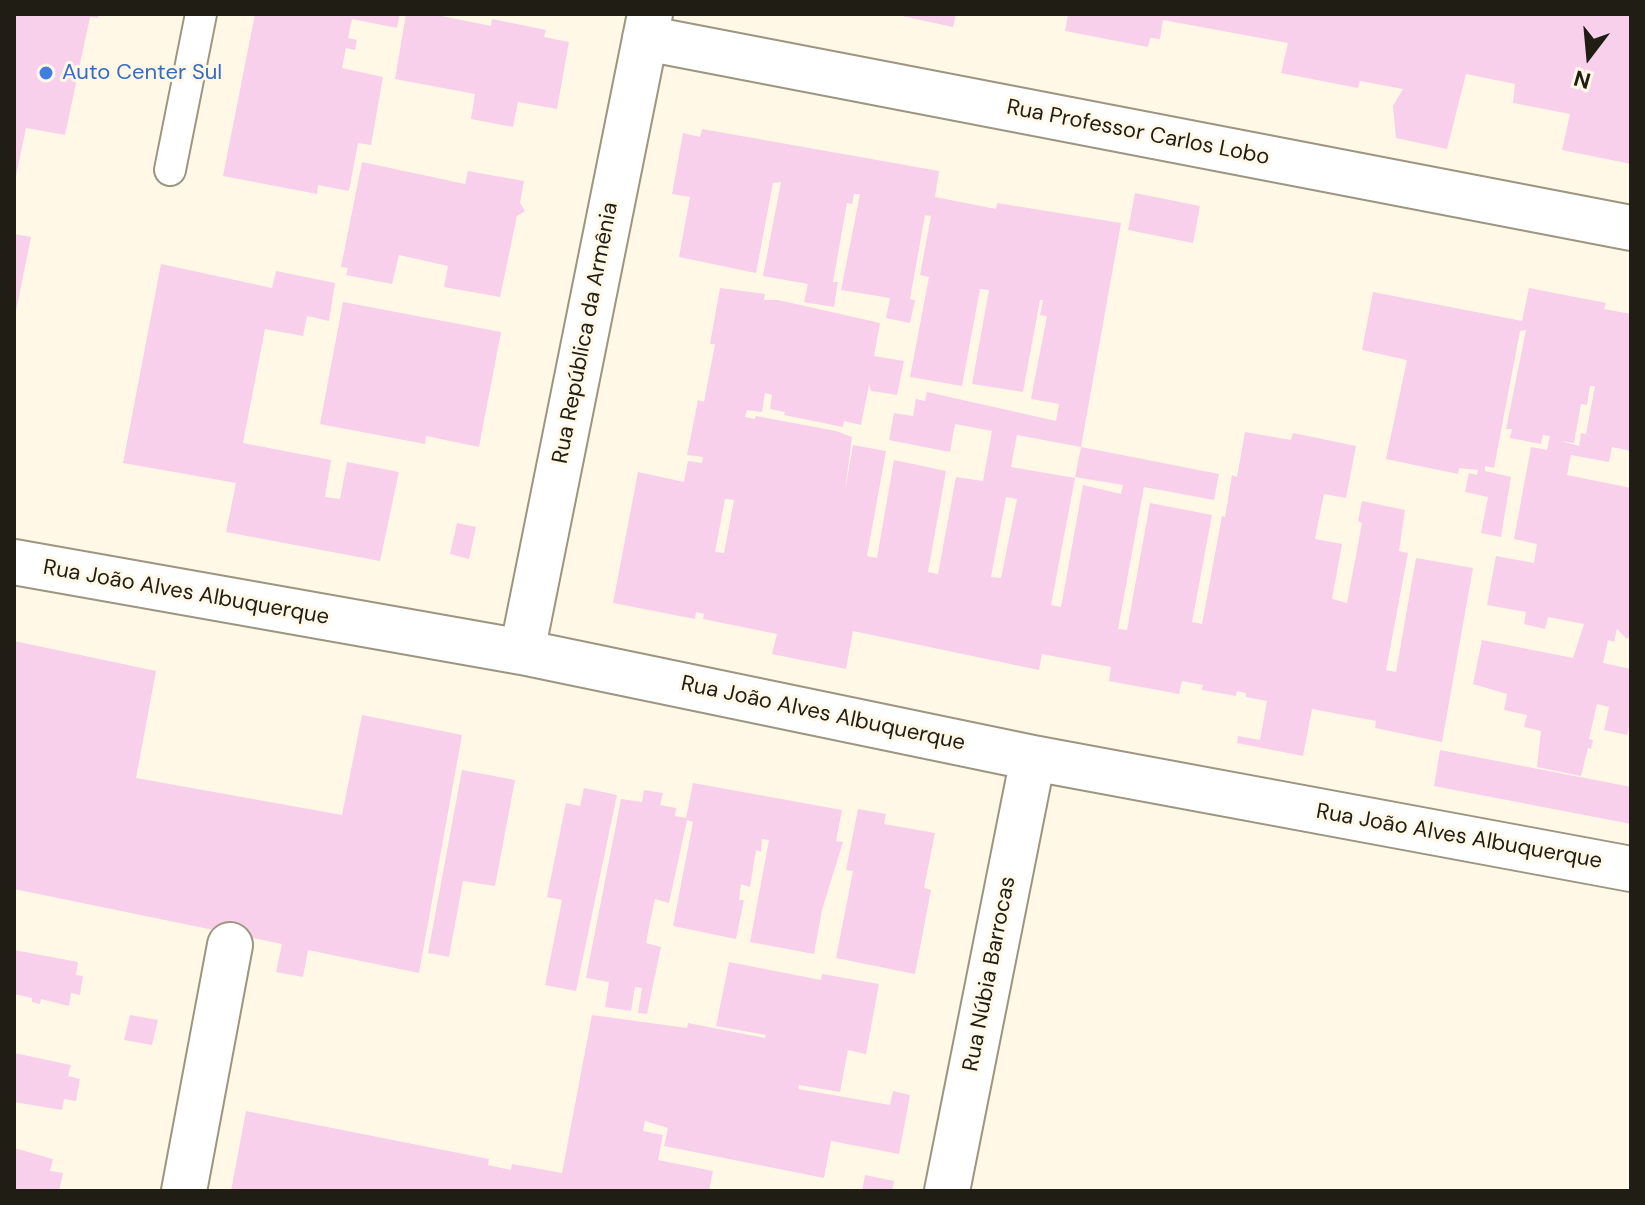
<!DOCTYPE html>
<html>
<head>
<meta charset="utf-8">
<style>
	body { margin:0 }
	#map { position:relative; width:1645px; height:1205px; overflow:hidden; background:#fff8e7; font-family:"DM Sans",sans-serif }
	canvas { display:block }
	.frame { position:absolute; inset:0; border:16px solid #201d15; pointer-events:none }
	.north { position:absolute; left:1549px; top:16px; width:80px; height:80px; -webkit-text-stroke:6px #fff8e7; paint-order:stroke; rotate:196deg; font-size:22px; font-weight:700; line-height:32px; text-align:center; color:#201d15 }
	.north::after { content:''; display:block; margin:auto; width:28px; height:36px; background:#201d15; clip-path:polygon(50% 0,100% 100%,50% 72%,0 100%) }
</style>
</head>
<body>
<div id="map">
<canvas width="1645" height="1205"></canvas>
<div class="frame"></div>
<div class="north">N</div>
</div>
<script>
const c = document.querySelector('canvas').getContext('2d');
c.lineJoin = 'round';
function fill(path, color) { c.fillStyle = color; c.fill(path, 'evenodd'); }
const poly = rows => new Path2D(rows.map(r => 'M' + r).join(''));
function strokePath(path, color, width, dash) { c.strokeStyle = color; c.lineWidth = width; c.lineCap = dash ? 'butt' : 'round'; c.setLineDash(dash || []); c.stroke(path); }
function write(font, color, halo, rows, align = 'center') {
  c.font = font + ' "DM Sans",sans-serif'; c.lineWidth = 6; c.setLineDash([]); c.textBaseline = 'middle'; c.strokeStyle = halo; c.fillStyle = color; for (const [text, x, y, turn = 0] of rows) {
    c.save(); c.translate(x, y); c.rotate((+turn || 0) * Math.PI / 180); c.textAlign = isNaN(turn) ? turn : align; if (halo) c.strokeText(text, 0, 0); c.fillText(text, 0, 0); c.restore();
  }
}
fill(poly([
	[14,14,99,14,98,18,90,17,65,135,26,128,15,181],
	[255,14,400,14,397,28,352,19,348,38,357,40,355,50,346,48,342,68,383,77,371,145,358,143,349,191,318,185,317,194,223,176],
	[406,14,432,14,491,26,492,19,546,30,544,37,569,42,557,109,518,102,513,127,471,119,475,94,395,79],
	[893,14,956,14,953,27],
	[1068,14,1631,14,1631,164,1562,150,1570,114,1513,103,1515,84,1466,74,1447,149,1396,138,1393,106,1403,89,1360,81,1358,88,1281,73,1288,43,1163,20,1160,39,1150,38,1148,47,1065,31],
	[702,129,939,171,935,197,996,209,997,203,1121,223,1081,447,1017,435,1011,467,1075,478,1051,605,1061,607,1083,485,1121,494,1123,485,1075,477,1081,447,1219,474,1214,500,1144,487,1118,629,1127,630,1150,503,1212,515,1192,622,1202,624,1222,516,1225,517,1232,475,1237,477,1245,432,1291,440,1293,433,1356,446,1346,498,1324,494,1315,539,1342,544,1332,599,1347,603,1362,523,1358,521,1362,501,1405,510,1399,551,1408,553,1386,670,1396,672,1416,558,1473,568,1442,742,1375,728,1376,721,1312,709,1303,756,1237,743,1238,736,1260,740,1267,701,1246,697,1246,693,1237,691,1236,696,1202,690,1203,685,1182,681,1179,694,1109,681,1111,667,1042,654,1039,670,853,631,846,669,772,654,777,634,703,619,704,614,696,612,695,619,613,603,638,472,684,482,688,461,702,463,703,457,687,455,698,400,704,402,715,344,710,344,720,288,765,294,764,300,778,300,880,323,874,356,904,361,897,395,871,391,869,385,861,425,844,421,843,427,784,415,785,412,770,409,772,395,765,393,762,412,747,410,745,417,755,419,756,416,836,431,852,437,845,491,853,445,886,451,867,556,877,558,894,460,946,471,928,572,938,574,956,477,983,481,992,431,955,424,950,452,889,440,894,413,913,416,916,399,925,401,927,392,1056,421,1059,404,1031,399,1047,316,1040,315,1043,300,1040,300,1023,392,972,384,989,290,980,289,962,386,910,377,929,277,920,275,931,216,925,215,910,299,915,300,910,323,886,318,890,298,841,290,860,194,854,194,852,204,847,203,833,282,838,282,834,307,804,302,808,284,763,276,781,182,773,183,756,273,679,257,690,197,672,194,683,133,700,137],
	[1006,497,1017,499,1001,578,991,577],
	[725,499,734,500,724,553,715,552],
	[362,162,465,184,468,171,524,181,520,203,525,211,517,216,500,297,444,287,448,266,399,255,392,284,346,275,348,268,341,267],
	[1135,193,1200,206,1193,243,1128,230],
	[14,234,31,237,15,316,14,316],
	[161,264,272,288,276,271,335,283,329,321,307,316,303,336,265,329,243,443,331,460,325,497,340,499,347,462,399,472,380,561,226,532,236,483,123,463],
	[1529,288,1606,303,1604,309,1631,314,1631,451,1612,447,1609,462,1571,455,1567,475,1631,488,1631,635,1627,639,1617,629,1614,642,1608,640,1603,663,1631,669,1631,718,1627,735,1604,730,1609,707,1597,704,1589,739,1593,740,1591,749,1588,748,1581,776,1537,767,1541,731,1524,727,1527,715,1504,710,1507,694,1473,684,1482,640,1573,658,1584,624,1548,617,1545,629,1524,624,1526,612,1487,605,1496,556,1534,563,1537,544,1514,539,1531,447,1547,450,1550,436,1543,435,1541,444,1510,438,1512,429,1506,429,1526,330,1520,331,1494,468,1485,466,1485,471,1511,477,1501,537,1481,533,1488,497,1465,492,1469,473,1477,475,1478,470,1459,468,1458,474,1386,459,1407,360,1362,350,1373,292,1522,321],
	[1590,386,1595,386,1586,434,1581,433,1579,446,1561,441,1574,443,1581,404,1587,405],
	[343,302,501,332,479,447,426,436,425,444,320,424],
	[457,523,476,527,469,559,450,554],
	[14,641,156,671,136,778,342,815,362,715,462,735,419,973,308,950,303,977,276,972,282,944,14,889],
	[1440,750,1631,787,1631,824,1434,786],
	[462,770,515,780,495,886,463,881,449,957,428,953],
	[693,783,842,810,836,841,843,842,822,910,814,954,750,942,769,840,762,839,761,852,756,850,750,887,741,884,739,900,744,900,736,939,673,926,693,822,687,820,669,903,655,899,650,922,646,943,661,947,647,1014,638,1013,642,988,635,987,631,1011,605,1007,609,982,586,978,621,799,642,802,644,790,663,793,660,805,676,808,675,816,686,818],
	[584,788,617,795,576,991,545,985,562,900,547,897,566,803,580,806],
	[858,809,886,814,884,824,935,833,924,888,931,890,915,974,836,958,853,871,846,870],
	[14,950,78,962,76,975,83,976,80,995,71,993,69,1006,41,999,40,1004,32,1002,32,998,14,994],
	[729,962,821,980,822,974,879,984,866,1054,848,1050,840,1092,799,1085,798,1089,890,1105,893,1091,910,1095,899,1154,831,1141,824,1178,664,1146,668,1128,645,1121,643,1131,663,1135,658,1160,713,1171,709,1191,231,1191,246,1111,489,1159,488,1165,511,1170,512,1164,562,1173,592,1015,687,1028,688,1023,765,1038,766,1035,716,1026],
	[130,1015,158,1020,152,1045,124,1040],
	[14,1053,71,1065,68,1076,80,1079,76,1101,64,1099,62,1110,14,1102],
	[14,1148,53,1159,50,1171,63,1173,59,1191,14,1191],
	[865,1175,894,1181,892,1191,862,1191]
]), '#f9d0eb');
const lane = poly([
	[170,170,201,14]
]);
const street = poly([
	[645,38,1631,228],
	[14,562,522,652,1033,758,1631,869],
	[522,652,650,14],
	[184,1191,230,945],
	[947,1191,1033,758]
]);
strokePath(lane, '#9d9581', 34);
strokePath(street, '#9d9581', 48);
strokePath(lane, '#fff', 30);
strokePath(street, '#fff', 44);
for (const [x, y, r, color] of [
	[46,73,8,"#3f7fe0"]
]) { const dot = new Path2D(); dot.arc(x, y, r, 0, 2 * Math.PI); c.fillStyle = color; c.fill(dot); strokePath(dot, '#fff8e7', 3); }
write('22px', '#366cbe', '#fff8e7', [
	["Auto Center Sul",62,73]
], 'left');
write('22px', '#201d15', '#fff8e7', [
	["Rua Professor Carlos Lobo",1138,133,11],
	["Rua República da Armênia",586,333,-79],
	["Rua João Alves Albuquerque",186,593,10],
	["Rua João Alves Albuquerque",823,714,12],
	["Rua João Alves Albuquerque",1459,837,10],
	["Rua Núbia Barrocas",990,974,-79]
]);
</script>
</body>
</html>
